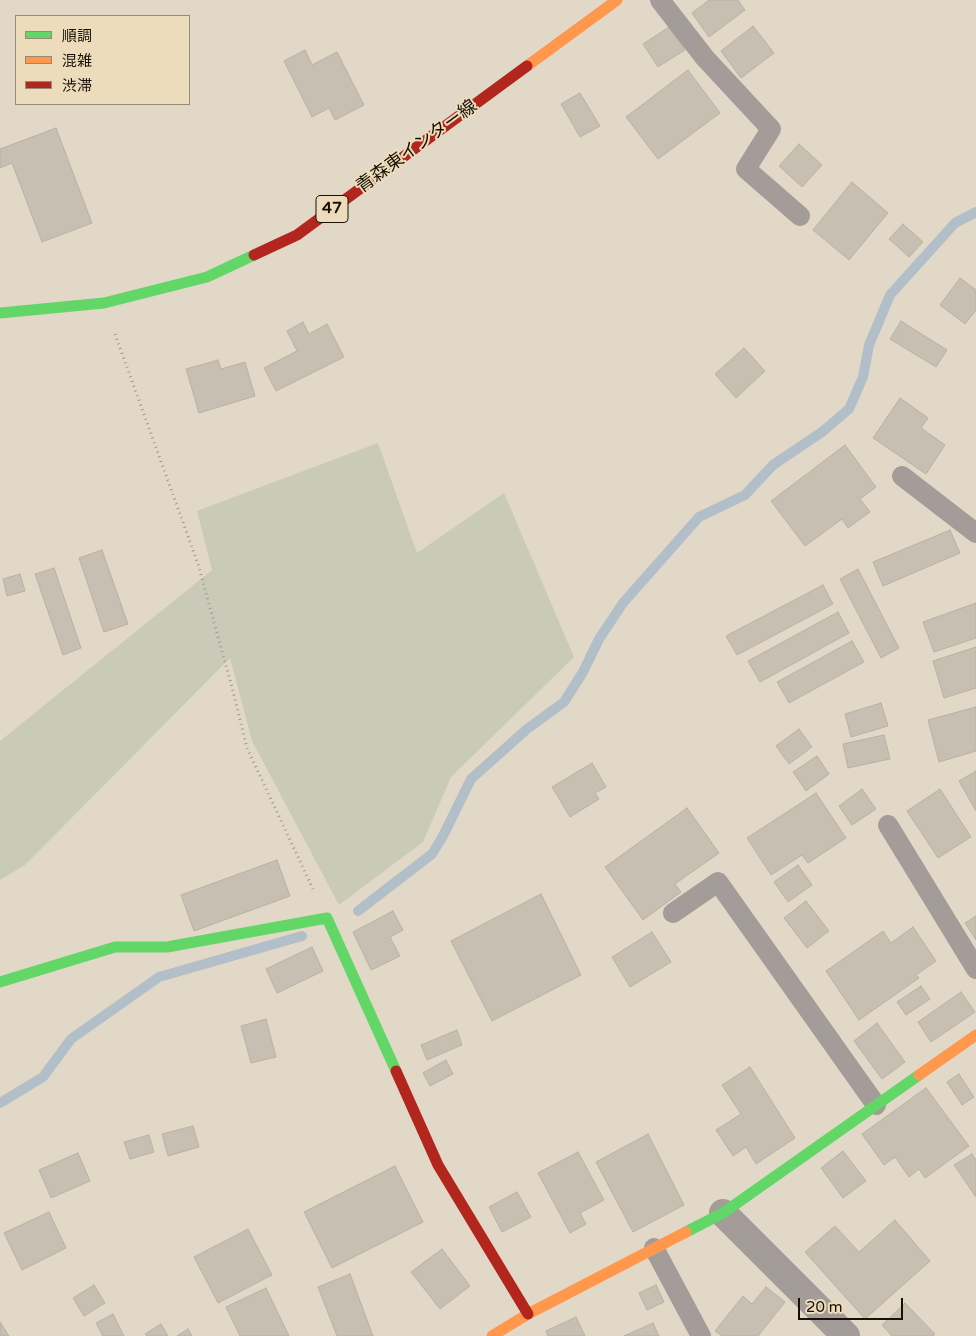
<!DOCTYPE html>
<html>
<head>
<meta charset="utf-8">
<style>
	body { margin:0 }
	#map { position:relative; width:976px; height:1336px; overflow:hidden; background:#e2d8c7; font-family:"Varela Round","Noto Sans JP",sans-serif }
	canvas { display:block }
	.legend { position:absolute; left:15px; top:15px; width:175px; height:90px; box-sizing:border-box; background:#eddcbc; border:1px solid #978b73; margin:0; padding:6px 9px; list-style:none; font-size:15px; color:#171106 }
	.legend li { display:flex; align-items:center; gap:10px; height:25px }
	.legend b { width:25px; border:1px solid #978b73 }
	.scale { position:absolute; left:798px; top:1298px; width:105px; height:22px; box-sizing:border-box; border:2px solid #171106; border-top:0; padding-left:6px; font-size:15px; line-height:18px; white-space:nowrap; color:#171106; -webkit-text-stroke:4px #eddcbc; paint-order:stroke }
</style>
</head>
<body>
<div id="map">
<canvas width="976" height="1336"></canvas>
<ul class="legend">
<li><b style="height:6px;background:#63d668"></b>順調</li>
<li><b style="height:6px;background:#ff974d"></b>混雑</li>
<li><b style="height:6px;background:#b3261e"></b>渋滞</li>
</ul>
<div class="scale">20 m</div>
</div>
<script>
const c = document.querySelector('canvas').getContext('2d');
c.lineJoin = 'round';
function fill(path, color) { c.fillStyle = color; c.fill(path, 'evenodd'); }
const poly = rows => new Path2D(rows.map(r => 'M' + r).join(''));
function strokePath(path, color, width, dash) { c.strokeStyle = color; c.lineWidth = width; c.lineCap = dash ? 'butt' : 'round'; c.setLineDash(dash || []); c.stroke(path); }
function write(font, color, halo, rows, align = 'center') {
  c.font = font + ' "Varela Round","Noto Sans JP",sans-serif'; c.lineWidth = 4; c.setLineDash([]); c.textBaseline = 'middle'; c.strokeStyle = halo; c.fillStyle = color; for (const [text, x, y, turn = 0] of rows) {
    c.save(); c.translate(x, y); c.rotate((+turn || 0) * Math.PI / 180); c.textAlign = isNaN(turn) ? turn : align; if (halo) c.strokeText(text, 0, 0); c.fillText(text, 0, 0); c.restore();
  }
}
fill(poly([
	[378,443,417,553,504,493,574,657,451,777,423,842,339,905,252,741,230,658,25,865,0,880,0,741,212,570,197,511]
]), '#c9cab8');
strokePath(poly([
	[358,911,432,854,443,836,471,779,527,729,564,702,583,672,599,639,623,603,699,517,745,495,773,465,822,432,849,409,863,377,869,345,890,295,955,223,976,212],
	[0,1103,43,1077,71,1039,159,977,302,936]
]), '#b2bfc9', 10);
const building = poly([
	[709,0,738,0,745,10,709,37,692,13,709,0],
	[753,26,774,53,741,78,721,51,753,26],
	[669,27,685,50,658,67,643,44,669,27],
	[305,50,312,65,337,52,364,105,335,120,329,108,312,117,284,61,305,50],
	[688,70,720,113,658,159,626,117,688,70],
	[580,93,600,126,580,137,561,104,580,93],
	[56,128,92,223,42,242,12,163,0,168,0,149,56,128],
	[799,144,822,165,802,187,779,166,799,144],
	[852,182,888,213,849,260,813,230,852,182],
	[903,224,923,242,909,257,889,239,903,224],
	[960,278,976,290,976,310,965,324,940,305,960,278],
	[901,321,947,350,936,367,890,339,901,321],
	[303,322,309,334,327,324,344,357,276,391,264,368,297,351,287,331,303,322],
	[744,348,765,371,736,398,715,374,744,348],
	[218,360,221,369,245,362,255,396,199,413,186,369,218,360],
	[900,398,928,418,921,428,945,445,926,474,873,438,900,398],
	[845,445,876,487,860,499,870,512,848,528,842,519,805,546,771,501,845,445],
	[950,530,960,553,883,586,873,562,950,530],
	[102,550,128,624,104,632,79,558,102,550],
	[54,568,81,648,63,655,35,574,54,568],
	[858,569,899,648,881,658,840,579,858,569],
	[20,574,25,591,7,596,3,579,20,574],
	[823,585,833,604,737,655,726,636,823,585],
	[976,603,976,638,934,652,923,622,976,603],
	[838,612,849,633,760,682,748,661,838,612],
	[852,641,864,662,789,703,777,682,852,641],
	[976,647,976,688,944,698,933,661,976,647],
	[881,703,888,726,851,737,845,714,881,703],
	[976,707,976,751,939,762,928,720,976,707],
	[799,729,812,747,789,764,776,746,799,729],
	[884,735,890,759,848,768,843,744,884,735],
	[817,756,829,774,806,791,793,772,817,756],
	[592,763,606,787,595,793,599,799,570,817,552,787,592,763],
	[976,771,976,811,959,781,976,771],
	[862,789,876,809,852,825,839,806,862,789],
	[940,789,971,837,938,858,907,811,940,789],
	[816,793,846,838,808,863,802,855,771,875,747,838,816,793],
	[687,808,719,853,675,884,681,892,643,920,605,867,687,808],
	[277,860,290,896,194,931,181,895,277,860],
	[798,865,812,885,788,902,774,882,798,865],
	[541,894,581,975,492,1021,451,941,541,894],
	[806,901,829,931,807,948,784,918,806,901],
	[393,911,403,930,390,937,400,956,371,970,353,932,393,911],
	[976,916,976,940,965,923,976,916],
	[913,927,936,961,916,975,919,978,859,1020,826,971,883,931,891,943,913,927],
	[652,932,671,962,630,987,612,957,652,932],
	[312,947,323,971,277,993,266,969,312,947],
	[921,986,930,999,906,1015,897,1002,921,986],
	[961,992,975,1012,931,1042,918,1022,961,992],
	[266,1019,276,1057,251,1063,241,1026,266,1019],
	[877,1023,905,1062,882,1079,854,1041,877,1023],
	[457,1030,462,1045,427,1060,421,1045,457,1030],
	[446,1060,453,1074,430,1086,423,1073,446,1060],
	[750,1067,795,1138,756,1164,746,1147,733,1156,716,1130,741,1114,722,1085,750,1067],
	[959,1074,974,1097,962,1105,947,1082,959,1074],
	[926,1088,969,1146,925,1178,919,1169,909,1177,895,1157,884,1165,862,1134,926,1088],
	[193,1126,199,1147,168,1156,162,1134,193,1126],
	[648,1134,684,1205,633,1232,596,1162,648,1134],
	[149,1135,154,1152,130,1159,124,1142,149,1135],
	[843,1151,866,1181,843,1198,821,1168,843,1151],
	[578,1152,604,1200,580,1213,586,1224,570,1233,538,1173,578,1152],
	[78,1153,90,1181,51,1198,39,1170,78,1153],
	[972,1154,976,1160,976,1197,954,1165,972,1154],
	[395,1166,423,1222,332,1268,304,1212,395,1166],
	[517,1192,531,1217,502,1232,489,1207,517,1192],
	[49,1212,66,1248,22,1270,4,1233,49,1212],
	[895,1220,930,1261,865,1319,805,1252,835,1226,859,1252,895,1220],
	[248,1229,272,1275,218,1303,194,1257,248,1229],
	[442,1249,470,1286,440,1309,411,1272,442,1249],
	[350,1274,373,1336,337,1336,318,1287,350,1274],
	[94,1285,105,1303,84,1316,73,1298,94,1285],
	[656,1285,664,1302,647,1310,639,1293,656,1285],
	[766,1287,785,1302,758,1336,722,1336,715,1331,743,1296,752,1304,766,1287],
	[266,1288,289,1336,240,1336,226,1307,266,1288],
	[905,1303,935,1334,933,1336,892,1336,882,1325,905,1303],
	[113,1314,124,1336,103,1336,96,1323,113,1314],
	[576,1317,585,1336,548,1336,546,1331,576,1317],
	[0,1322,9,1336,0,1336,0,1322],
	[653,1323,659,1336,624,1336,653,1323],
	[161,1324,168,1336,147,1336,145,1334,161,1324],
	[188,1329,192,1336,177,1336,188,1329]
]);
fill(building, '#c7bfb1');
strokePath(building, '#b8b1a4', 1);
strokePath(poly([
	[115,334,198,564,233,691,247,748,313,889]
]), '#9f9993', 3, [1, 4]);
strokePath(poly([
	[660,0,705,58,771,129,746,169,800,216],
	[902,476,976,533],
	[888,825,976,969],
	[673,913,718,882,876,1105],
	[654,1248,701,1336]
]), '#a39c98', 20);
strokePath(poly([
	[723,1213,846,1336]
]), '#a39c98', 28);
strokePath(poly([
	[0,313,104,303,207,277,254,255],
	[0,982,115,947,167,947,327,918,396,1071],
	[686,1232,723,1213,919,1075]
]), '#63d668', 11);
strokePath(poly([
	[527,66,617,0],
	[919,1075,976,1035],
	[492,1336,528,1314,686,1232]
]), '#ff974d', 11);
strokePath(poly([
	[254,255,297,235,527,66],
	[396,1071,438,1165,528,1314]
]), '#b3261e', 11);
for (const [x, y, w] of [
	[332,209,32]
]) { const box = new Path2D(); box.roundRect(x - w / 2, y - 13.5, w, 27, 4); c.fillStyle = '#eddcbc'; c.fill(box); strokePath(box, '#171106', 1); }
write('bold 16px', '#171106', null, [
	["47",332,209]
]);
write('18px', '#171106', '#eddcbc', [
	["青森東インター線",417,147,-36]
]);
</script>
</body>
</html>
